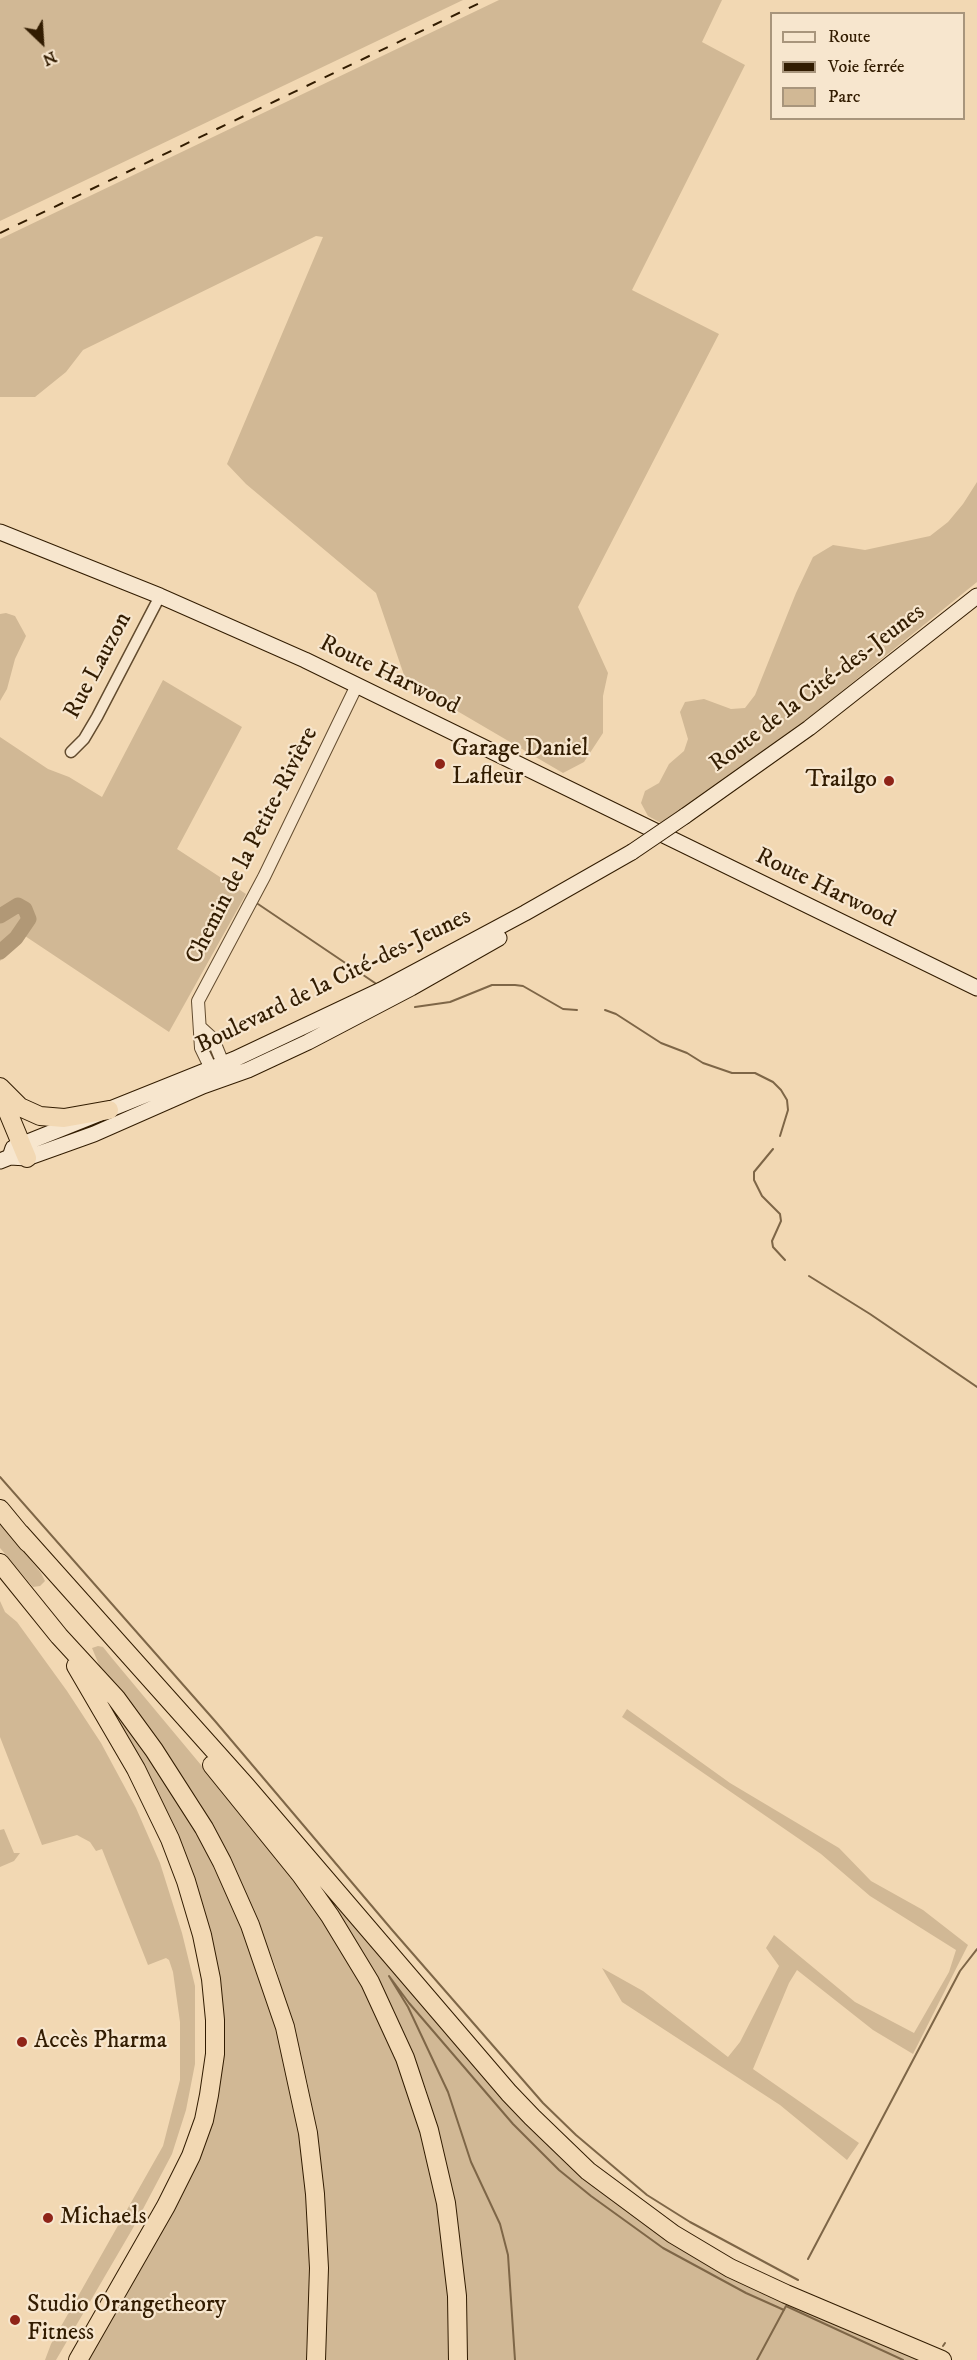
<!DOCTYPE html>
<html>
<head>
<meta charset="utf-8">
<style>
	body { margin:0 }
	#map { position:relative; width:977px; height:2360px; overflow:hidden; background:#f2d8b3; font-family:"IM FELL DW Pica",serif }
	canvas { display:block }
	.legend { position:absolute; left:770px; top:12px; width:195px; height:108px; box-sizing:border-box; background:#f7e6ce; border:2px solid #a8957c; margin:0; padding:8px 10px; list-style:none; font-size:18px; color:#321c01 }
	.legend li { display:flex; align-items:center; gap:12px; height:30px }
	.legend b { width:30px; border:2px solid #a8957c }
	.north { position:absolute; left:12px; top:12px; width:60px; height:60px; -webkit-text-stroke:4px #f7e6ce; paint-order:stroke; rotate:155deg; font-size:16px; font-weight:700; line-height:24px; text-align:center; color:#321c01 }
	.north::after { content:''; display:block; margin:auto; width:21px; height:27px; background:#321c01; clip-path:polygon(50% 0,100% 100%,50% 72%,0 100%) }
</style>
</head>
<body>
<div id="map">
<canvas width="977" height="2360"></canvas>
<ul class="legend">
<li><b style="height:8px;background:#f7e6ce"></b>Route</li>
<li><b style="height:8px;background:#321c01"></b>Voie ferrée</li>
<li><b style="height:16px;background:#d1b895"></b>Parc</li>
</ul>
<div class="north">N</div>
</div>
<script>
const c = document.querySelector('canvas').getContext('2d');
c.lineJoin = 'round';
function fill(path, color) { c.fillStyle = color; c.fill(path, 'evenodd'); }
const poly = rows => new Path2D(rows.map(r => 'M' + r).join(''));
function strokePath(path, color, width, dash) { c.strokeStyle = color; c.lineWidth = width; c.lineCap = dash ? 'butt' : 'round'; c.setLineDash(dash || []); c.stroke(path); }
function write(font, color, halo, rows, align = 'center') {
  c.font = font + ' "IM FELL DW Pica",serif'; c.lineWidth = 4.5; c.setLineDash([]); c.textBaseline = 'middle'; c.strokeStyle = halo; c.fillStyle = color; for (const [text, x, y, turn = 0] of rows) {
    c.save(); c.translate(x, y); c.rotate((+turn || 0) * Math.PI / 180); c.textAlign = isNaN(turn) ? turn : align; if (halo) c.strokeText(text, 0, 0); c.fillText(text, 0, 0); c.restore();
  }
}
fill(poly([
	[0,0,463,0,0,221],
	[499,0,722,0,702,42,745,65,632,290,719,334,578,607,608,673,603,696,603,733,584,762,563,773,406,681,376,593,246,484,227,464,323,237,316,236,83,350,66,372,35,397,0,397,0,239],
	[977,482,977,582,811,716,679,812,663,824,648,816,641,803,645,791,659,783,669,764,684,751,688,739,680,712,685,702,704,699,731,709,745,708,755,695,796,593,813,557,833,545,865,550,930,536,948,522,963,504],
	[6,613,15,616,26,636,15,659,7,689,0,701,0,614],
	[163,680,242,727,177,849,246,894,169,1032,25,936,0,961,0,737,48,769,69,777,102,797],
	[0,1522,41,1573,45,1581,40,1586,33,1587,0,1548],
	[0,1601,5,1612,17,1622,67,1691,101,1743,136,1808,160,1863,182,1933,195,1986,195,2064,186,2110,172,2154,133,2228,56,2360,45,2360,51,2344,163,2146,180,2080,180,2022,173,1972,169,1960,166,1958,148,1965,102,1849,96,1851,90,1842,77,1835,42,1845,0,1737],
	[98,1646,103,1647,111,1657,266,1843,327,1924,366,1990,400,2065,426,2144,448,2260,451,2360,322,2360,328,2293,328,2249,319,2143,307,2081,276,1968,247,1895,200,1803,169,1756,99,1665,92,1648],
	[107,1701,140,1743,199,1837,245,1933,274,2016,303,2151,311,2254,306,2360,85,2360,204,2140,213,1955,104,1704],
	[627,1709,730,1783,839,1848,871,1881,923,1910,968,1945,913,2054,873,2030,797,1970,789,1983,753,2069,859,2143,847,2160,780,2105,622,2002,602,1968,643,1991,728,2057,740,2042,779,1966,766,1948,774,1935,855,2002,914,2033,949,1972,956,1950,870,1896,821,1854,622,1717],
	[4,1829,14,1853,20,1853,14,1861,0,1867,0,1830],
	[300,1856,340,1905,641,2219,929,2360,467,2360,465,2288,456,2205,442,2144,426,2089,409,2044,381,1986,352,1934]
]), '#d1b895');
strokePath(poly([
	[258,904,375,983],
	[415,1007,450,1002,492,985,515,985,523,986,563,1009,577,1010],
	[605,1010,616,1014,661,1043,687,1053,703,1063,732,1073,755,1073,773,1082,781,1090,787,1100,788,1110,780,1136],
	[773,1149,754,1172,754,1180,762,1196,780,1214,781,1221,772,1241,773,1247,785,1260],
	[809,1276,870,1314,977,1387],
	[0,1477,215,1721,393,1931,543,2103,576,2135,647,2195,690,2222,798,2280],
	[808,2259,960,1971,977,1949],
	[943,2346,945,2343],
	[515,2360,508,2255,500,2224,471,2162,448,2092,408,2007,389,1976,409,2003,513,2124,559,2170,591,2196,663,2248,746,2293,784,2310],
	[757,2360,786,2306,903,2360]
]), '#7e6647', 2);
strokePath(poly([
	[0,916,18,905,25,909,29,919,16,938,0,952]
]), '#b19876', 15);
const minor = poly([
	[71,752,84,739,97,717,160,596]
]);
const tertiary = poly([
	[201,1028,213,1039,226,1071],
	[214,1075,201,1048,198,1001,264,877,357,685]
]);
const secondary = poly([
	[0,532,160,596,305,660,977,988],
	[685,816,809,728,977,596],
	[10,1157,13,1148,235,1059,381,990,525,913,632,852],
	[0,1161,10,1157,27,1158,94,1134,203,1086,248,1070,308,1042,411,988,499,938]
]);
const motorway = poly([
	[0,1087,20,1107,40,1116,64,1118,109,1110],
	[0,1093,27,1158],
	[0,1509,28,1543],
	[20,1533,246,1786,509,2093,532,2117,588,2171,673,2234,730,2268,786,2294,942,2360],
	[0,1563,59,1636,116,1698,154,1750,204,1828,222,1862,250,1925,285,2027,308,2133,315,2194,319,2268,316,2360],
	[76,1666,136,1769,170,1839,186,1881,202,1935,211,1979,215,2020,215,2054,209,2095,204,2120,191,2156,166,2206,78,2360],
	[212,1765,301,1875,330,1916,370,1982,405,2058,429,2130,446,2203,457,2296,458,2360]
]);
strokePath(minor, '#624b2e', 13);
strokePath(tertiary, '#624b2e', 14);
strokePath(secondary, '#321c01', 17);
strokePath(motorway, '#321c01', 20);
strokePath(minor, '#f7e6ce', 10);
strokePath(tertiary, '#f7e6ce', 12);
strokePath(secondary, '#f7e6ce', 15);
strokePath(motorway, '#f2d8b3', 18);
strokePath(poly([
	[0,233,486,0]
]), '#321c01', 2, [10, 10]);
const secondaryBridge = poly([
	[632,852,685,816]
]);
strokePath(secondaryBridge, '#321c01', 17, []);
strokePath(secondaryBridge, '#f7e6ce', 15);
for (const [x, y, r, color] of [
	[440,764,6,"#8f2418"],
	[889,781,6,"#8f2418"],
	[22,2042,6,"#8f2418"],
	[48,2218,6,"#8f2418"],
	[15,2320,6,"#8f2418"]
]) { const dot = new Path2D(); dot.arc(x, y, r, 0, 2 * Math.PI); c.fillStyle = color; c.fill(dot); strokePath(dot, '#f7e6ce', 2); }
write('24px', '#321c01', '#f7e6ce', [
	["Rue Lauzon",99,666,-62],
	["Route Harwood",389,676,26],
	["Route de la Cité-des-Jeunes",818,689,-37],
	["Chemin de la Petite-Rivière",253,846,-63],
	["Route Harwood",825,889,26],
	["Boulevard de la Cité-des-Jeunes",334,982,-26]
]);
write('24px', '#321c01', '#f7e6ce', [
	["Garage Daniel",452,750],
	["Lafleur",452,778],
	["Trailgo",877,781,"right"],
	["Accès Pharma",34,2042],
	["Michaels",60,2218],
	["Studio Orangetheory",27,2306],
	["Fitness",27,2334]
], 'left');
</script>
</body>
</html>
